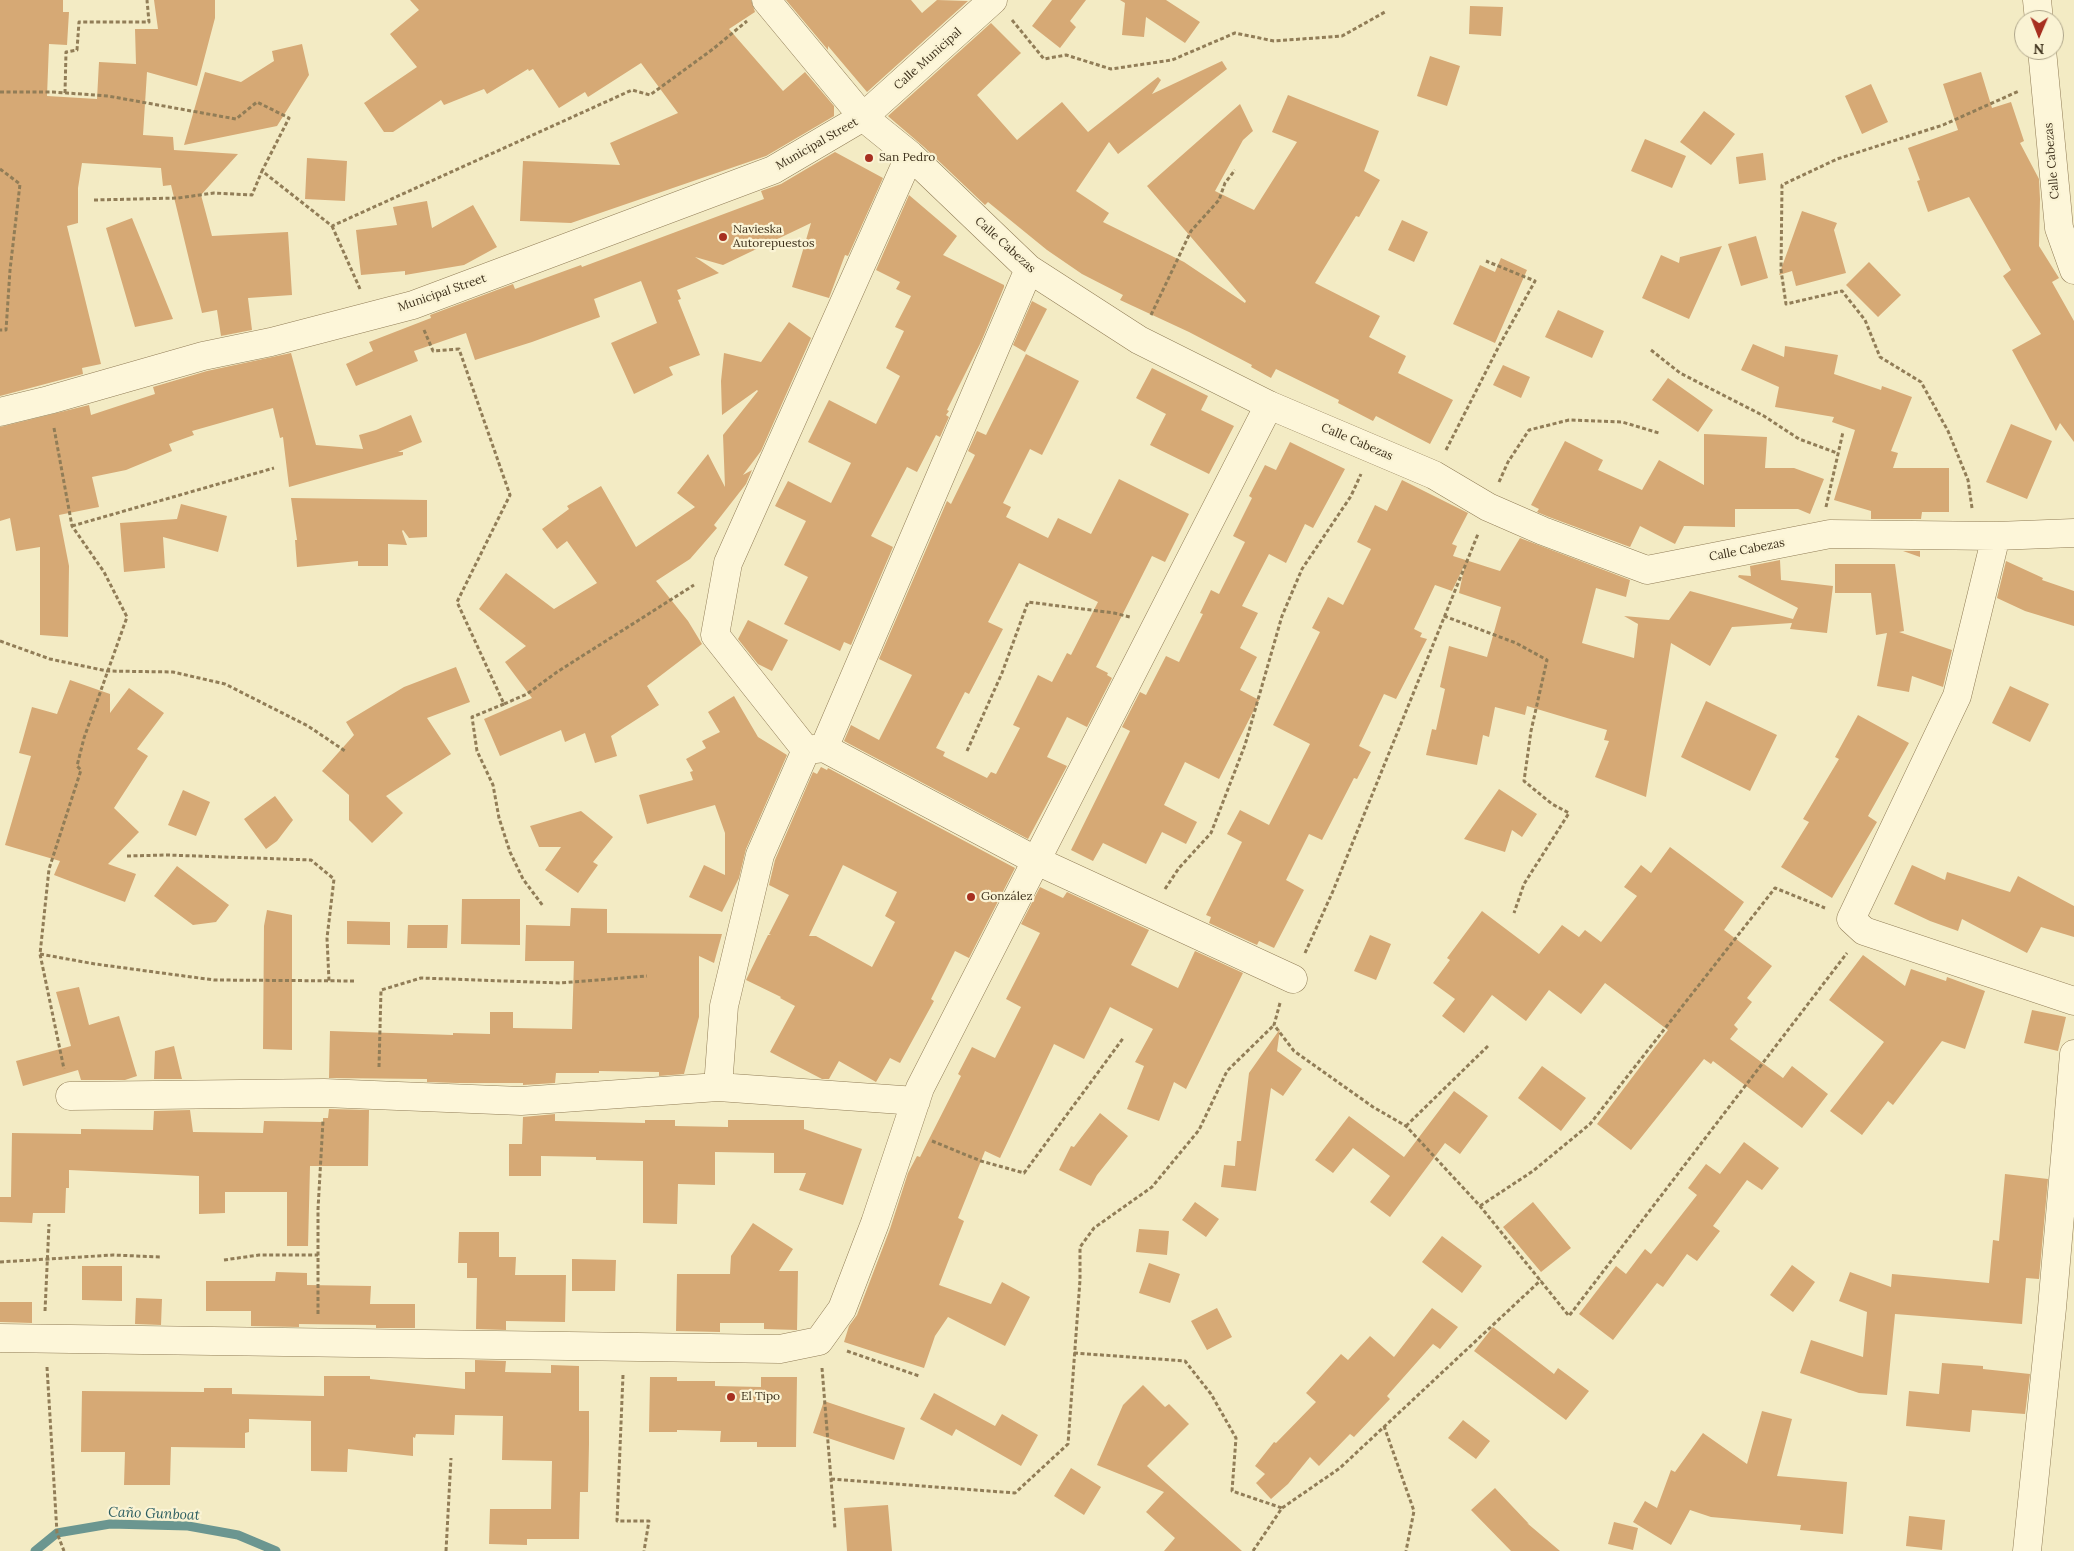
<!DOCTYPE html>
<html>
<head>
<meta charset="utf-8">
<style>
	body { margin:0 }
	#map { position:relative; width:2074px; height:1551px; overflow:hidden; background:#f3ebc4; font-family:Lora,serif }
	canvas { display:block }
	.north { position:absolute; left:2014px; top:10px; width:50px; height:50px; box-sizing:border-box; background:#faf3d4; border:1px solid #afa68b; border-radius:50%; rotate:181deg; font-size:14px; font-weight:700; line-height:20px; text-align:center; color:#3f321d }
	.north::after { content:''; display:block; margin:auto; width:18px; height:22px; background:#a72f20; clip-path:polygon(50% 0,100% 100%,50% 72%,0 100%) }
</style>
</head>
<body>
<div id="map">
<canvas width="2074" height="1551"></canvas>
<div class="north">N</div>
</div>
<script>
const c = document.querySelector('canvas').getContext('2d');
c.lineJoin = 'round';
const poly = rows => new Path2D(rows.map(r => 'M' + r).join(''));
function strokePath(path, color, width, dash) { c.strokeStyle = color; c.lineWidth = width; c.lineCap = dash ? 'butt' : 'round'; c.setLineDash(dash || []); c.stroke(path); }
function fill(path, color) { c.fillStyle = color; c.fill(path, 'evenodd'); }
function write(font, color, halo, rows, align = 'center') {
  c.font = font + ' Lora,serif'; c.lineWidth = 4.5; c.setLineDash([]); c.textBaseline = 'middle'; c.strokeStyle = halo; c.fillStyle = color; for (const [text, x, y, turn = 0] of rows) {
    c.save(); c.translate(x, y); c.rotate((+turn || 0) * Math.PI / 180); c.textAlign = isNaN(turn) ? turn : align; if (halo) c.strokeText(text, 0, 0); c.fillText(text, 0, 0); c.restore();
  }
}
strokePath(poly([
	[35,1551,57,1533,110,1524,188,1526,238,1535,276,1551]
]), '#6b9690', 9);
fill(poly([
	[0,0,63,0,63,12,69,12,67,45,49,44,47,96,97,99,99,62,136,64,135,29,158,29,154,0,215,0,215,18,197,86,147,72,143,135,173,137,174,150,238,154,201,195,212,236,288,232,292,295,248,298,252,330,221,336,217,310,202,313,171,185,163,186,161,168,82,163,78,188,78,223,67,226,101,364,82,368,83,374,0,396],
	[410,0,751,0,755,12,729,29,783,91,805,72,834,106,834,116,766,156,571,223,520,221,523,161,620,165,610,143,678,113,641,63,588,97,585,92,559,108,533,69,529,71,528,69,487,94,484,89,444,105,441,100,393,132,384,132,364,103,417,67,390,34,419,10],
	[786,0,911,0,922,13,937,0,968,1,867,92,828,46,828,50],
	[1052,0,1086,0,1070,21,1076,27,1060,48,1032,26],
	[1120,0,1166,0,1200,22,1185,43,1146,17,1144,37,1122,35,1125,3],
	[1470,6,1503,7,1501,36,1469,34],
	[991,23,1021,53,977,95,1017,140,1062,102,1088,132,1158,77,1161,80,1152,94,1222,61,1227,69,1118,154,1109,142,1076,191,1109,213,1103,222,1184,262,1245,303,1246,301,1147,186,1240,104,1253,131,1243,140,1215,191,1254,210,1297,142,1272,132,1288,95,1379,131,1364,171,1380,180,1359,217,1356,216,1315,283,1380,316,1369,337,1406,356,1398,373,1453,400,1430,444,1376,416,1373,421,1338,403,1339,400,1276,369,1271,378,1251,367,1252,365,1189,332,1120,300,1123,295,1082,274,1047,250,988,202,985,205,924,147,889,117,888,116],
	[302,44,309,75,277,126,184,145,205,72,241,82,274,61,272,51],
	[1430,56,1460,66,1447,106,1417,96],
	[1981,72,1992,108,2011,102,2024,141,2020,143,2039,179,2040,199,2039,246,2059,278,2052,282,2074,321,2074,442,2060,423,2056,431,2012,350,2041,334,2003,276,2011,270,1969,197,1928,212,1917,181,1920,180,1908,148,1958,130,1943,84],
	[1871,84,1888,122,1862,134,1845,96],
	[1704,111,1735,134,1711,165,1680,142],
	[1645,139,1686,156,1672,188,1631,171],
	[835,152,883,178,848,256,845,255,829,298,792,287,811,223,723,265,695,257,719,273,677,290,681,299,678,300,700,355,669,367,673,375,634,394,611,343,657,323,641,281,594,299,600,317,532,342,475,360,466,333,414,351,418,361,356,386,346,364,373,351,369,342,431,318,430,315,513,284,515,289,581,265,582,267,764,199,761,191,781,184],
	[1763,153,1766,180,1739,184,1736,157],
	[307,158,347,161,345,201,305,199],
	[909,195,957,236,943,255,1004,285,1004,287,981,342,947,410,949,411,946,415,949,417,940,437,936,435,917,472,907,467,871,536,893,547,851,645,844,642,840,651,784,624,808,577,784,565,806,521,775,506,788,481,831,503,851,463,808,442,829,400,876,424,900,376,886,368,904,331,895,327,911,296,896,289,900,282,876,270],
	[427,201,432,228,473,205,497,247,464,265,405,275,405,271,361,275,356,230,397,225,393,207],
	[1802,211,1837,223,1834,230,1846,273,1796,286,1792,271,1779,275],
	[132,218,173,319,135,327,106,228],
	[1402,220,1428,232,1414,262,1388,250],
	[1756,236,1768,278,1741,286,1728,244],
	[1722,246,1689,319,1642,298,1661,255,1679,263,1680,257],
	[1501,258,1527,270,1495,343,1453,324,1480,265,1495,272],
	[1869,262,1901,295,1878,317,1846,285],
	[1032,301,1047,309,1025,352,1013,345],
	[1558,310,1604,331,1592,358,1545,337],
	[789,322,811,338,761,451,743,475,752,470,746,484,714,525,717,528,690,559,656,581,688,621,702,644,647,686,659,705,611,736,617,756,595,763,585,733,565,742,561,730,500,756,484,719,532,698,505,662,526,646,479,609,506,573,554,609,597,583,567,541,557,549,542,529,569,509,567,506,601,486,636,547,695,507,677,493,708,454,725,487,723,435,758,391,757,390,722,415,721,381,724,353,761,362],
	[1753,344,1784,357,1785,346,1838,355,1834,374,1881,390,1882,386,1912,397,1891,451,1898,453,1893,468,1949,468,1949,512,1922,512,1921,519,1871,519,1871,511,1834,500,1855,430,1832,422,1834,417,1775,407,1779,387,1741,370],
	[291,353,316,445,363,449,359,435,376,430,411,415,422,442,398,452,403,452,403,455,289,487,283,437,280,438,273,408,192,431,194,435,169,444,172,451,126,470,92,477,99,507,59,515,69,566,68,637,40,635,40,547,16,551,10,518,0,521,0,427,89,405,91,415,155,394,153,387,207,371],
	[1026,354,1079,381,1042,455,1030,449,1003,503,1011,507,1006,517,1048,538,1058,518,1091,534,1119,479,1189,514,1165,562,1152,556,1096,667,1108,673,1107,675,1112,678,1087,727,1067,717,1047,757,1067,766,1028,839,844,741,851,725,879,740,912,675,879,659,947,501,951,504,975,455,968,451,977,431,986,435],
	[1019,563,1098,602,1071,655,1067,653,1052,682,1038,675,1013,725,1020,728,996,774,991,772,987,778,943,756,945,752,936,748,965,692,969,694,1003,629,988,622],
	[1503,365,1530,377,1521,398,1493,385],
	[1152,368,1208,396,1201,410,1234,426,1209,474,1150,445,1166,414,1136,398],
	[1668,378,1713,410,1698,432,1652,400],
	[2011,424,2052,441,2027,499,1986,482],
	[1704,434,1767,437,1765,468,1794,468,1824,479,1810,514,1798,509,1735,509,1735,527,1684,526,1675,544,1640,526,1630,547,1549,517,1537,512,1539,509,1531,505,1565,441,1603,460,1598,470,1642,490,1659,460,1704,485],
	[1290,442,1345,469,1313,528,1305,524,1286,563,1269,554,1242,606,1258,613,1240,648,1257,657,1240,690,1259,700,1219,779,1185,762,1164,805,1197,822,1186,844,1162,832,1146,864,1103,843,1093,861,1071,850,1130,731,1122,727,1140,692,1146,695,1166,656,1179,662,1203,614,1200,613,1211,590,1219,594,1245,542,1233,536,1252,498,1249,496,1265,465,1276,470],
	[1402,480,1468,513,1452,544,1457,546,1453,556,1500,571,1520,538,1630,580,1626,597,1596,588,1582,643,1634,658,1638,624,1624,616,1669,620,1690,591,1793,619,1798,608,1738,577,1739,575,1751,576,1750,566,1780,560,1781,580,1833,586,1827,633,1790,629,1792,623,1732,627,1710,666,1671,643,1646,797,1595,777,1609,741,1604,740,1607,730,1527,706,1525,715,1495,707,1489,737,1483,735,1477,765,1426,755,1432,729,1436,730,1445,689,1440,687,1449,646,1487,657,1501,607,1459,593,1465,564,1452,591,1435,585,1414,629,1422,633,1420,637,1427,639,1396,699,1384,694,1359,746,1371,752,1357,779,1354,778,1322,840,1309,834,1286,880,1304,890,1274,948,1259,941,1257,945,1209,923,1211,917,1206,915,1242,842,1227,834,1240,810,1269,825,1310,744,1273,725,1320,632,1312,628,1328,597,1343,605,1371,549,1357,542,1375,505,1387,511],
	[291,498,427,500,427,537,409,538,403,530,402,531,407,545,388,544,388,566,358,566,358,561,297,567,295,540,297,540],
	[181,504,227,516,218,552,163,537,165,568,124,572,120,523,177,519],
	[1903,551,1920,551,1920,557],
	[2006,561,2043,578,2042,580,2074,591,2074,626,2025,611,1997,598],
	[1835,564,1895,564,1904,631,1899,632,1952,650,1943,687,1912,676,1909,692,1877,686,1887,633,1876,635,1871,593,1835,593],
	[748,620,788,640,772,671,758,664,738,639],
	[456,667,470,702,427,718,451,754,386,796,403,813,372,843,349,820,349,795,322,771,354,735,346,722,404,687],
	[70,680,110,694,110,713,129,688,164,713,137,749,148,756,114,808,139,832,108,864,136,874,125,902,54,875,60,861,5,845,31,756,19,753,32,707,57,714],
	[2010,686,2049,704,2030,742,1992,723],
	[734,696,758,737,787,755,746,849,739,878,722,912,689,897,704,865,725,875,725,833,715,805,647,824,639,795,693,780,690,772,693,771,686,759,706,748,702,741,720,732,708,712],
	[1706,701,1777,735,1750,791,1681,757],
	[1858,715,1909,743,1868,816,1877,822,1832,898,1781,867,1809,822,1803,819,1839,759,1835,757],
	[821,767,827,770,828,768,1015,868,969,958,955,951,931,999,934,1001,900,1063,890,1058,876,1082,839,1061,829,1079,822,1079,770,1052,795,1006,780,998,781,997,746,980,768,935,771,935,769,934,789,895,769,885,775,860,813,772,817,774],
	[843,865,897,892,885,916,895,922,872,967,816,936,809,936],
	[1499,789,1537,814,1522,837,1512,830,1505,852,1464,839],
	[183,790,210,802,196,836,168,825],
	[275,796,293,820,277,841,266,849,244,819],
	[581,811,613,837,593,862,598,865,578,893,545,870,561,847,539,847,530,826],
	[1670,847,1744,902,1724,930,1772,966,1747,998,1752,1002,1734,1025,1738,1029,1730,1039,1783,1078,1792,1066,1828,1094,1802,1128,1713,1061,1711,1064,1704,1059,1631,1150,1597,1124,1668,1030,1605,983,1581,1014,1549,990,1526,1021,1492,995,1464,1033,1442,1016,1455,999,1433,983,1450,960,1447,958,1482,911,1539,954,1562,925,1579,937,1585,930,1601,942,1637,896,1624,887,1641,865,1651,873],
	[1912,865,1945,880,1947,872,2010,892,2018,876,2074,906,2074,937,2041,927,2027,953,1962,919,1958,931,1930,921,1894,904],
	[177,866,229,905,216,922,193,925,154,896],
	[1040,887,1063,898,1067,892,1149,930,1131,965,1178,988,1195,951,1243,973,1186,1089,1174,1082,1159,1121,1127,1109,1144,1066,1135,1062,1153,1029,1110,1007,1084,1059,1054,1044,1000,1158,985,1151,958,1218,964,1221,939,1285,991,1304,1002,1282,1030,1297,1005,1346,948,1317,935,1336,924,1368,844,1342,849,1326,857,1315,890,1229,908,1173,917,1156,920,1157,961,1076,958,1074,972,1047,995,1058,1021,1007,1006,999,1040,933,1021,924],
	[462,899,520,899,520,945,461,944],
	[571,908,607,909,607,933,722,934,714,963,699,956,699,1017,684,1074,659,1076,659,1072,599,1071,599,1073,556,1073,555,1083,523,1085,523,1083,457,1083,427,1082,427,1079,329,1078,330,1031,453,1035,453,1033,490,1034,490,1012,513,1012,513,1028,572,1029,574,961,525,961,526,925,570,926],
	[267,910,292,915,292,1050,263,1049,264,926],
	[347,921,390,922,390,945,347,944],
	[408,925,448,925,447,948,407,948],
	[1370,935,1391,944,1376,980,1354,971],
	[1863,955,1905,986,1911,969,1946,981,1947,977,1985,991,1965,1049,1942,1041,1893,1105,1888,1101,1862,1135,1830,1111,1884,1042,1829,1000],
	[79,987,89,1025,119,1016,137,1076,125,1080,81,1080,78,1070,23,1086,16,1061,71,1046,56,992],
	[2032,1010,2066,1017,2058,1051,2024,1043],
	[1280,1029,1277,1051,1302,1069,1283,1096,1271,1088,1256,1191,1221,1187,1224,1165,1235,1166,1237,1141,1241,1141,1249,1073],
	[174,1046,182,1079,154,1079,155,1051],
	[1542,1066,1586,1098,1561,1131,1518,1098],
	[1454,1091,1488,1116,1460,1154,1445,1143,1390,1217,1370,1202,1390,1176,1353,1148,1333,1173,1315,1160,1349,1116,1404,1157],
	[329,1109,369,1110,368,1166,310,1166,308,1246,287,1246,287,1192,225,1192,225,1213,199,1214,199,1176,69,1170,69,1188,66,1188,65,1213,33,1213,32,1223,0,1222,0,1197,11,1197,12,1133,81,1134,81,1129,153,1130,154,1111,190,1110,193,1132,263,1133,264,1121,323,1122,323,1118,328,1118],
	[1100,1113,1128,1136,1097,1175,1091,1186,1059,1170,1071,1146,1074,1147],
	[555,1114,555,1121,645,1123,645,1120,675,1120,675,1126,728,1127,728,1120,804,1120,804,1129,862,1149,843,1205,799,1190,806,1173,774,1173,774,1153,715,1152,715,1185,678,1184,677,1224,643,1223,643,1161,596,1160,596,1157,541,1156,541,1176,509,1176,509,1144,522,1144,523,1117],
	[1744,1142,1779,1168,1762,1190,1747,1180,1713,1226,1720,1231,1697,1261,1687,1254,1663,1287,1657,1283,1613,1340,1579,1314,1616,1266,1626,1274,1645,1249,1651,1254,1697,1195,1688,1188,1706,1164,1720,1174],
	[2005,1174,2048,1179,2039,1279,2026,1278,2022,1324,1895,1314,1887,1395,1859,1393,1800,1373,1811,1340,1863,1357,1867,1312,1839,1301,1850,1272,1891,1287,1892,1274,1989,1283,1993,1240,1999,1241],
	[1195,1202,1219,1219,1206,1237,1182,1220],
	[1533,1202,1571,1248,1541,1272,1503,1227],
	[753,1223,793,1249,779,1271,798,1271,797,1330,764,1329,764,1323,720,1323,720,1332,676,1331,677,1274,730,1274,731,1256],
	[1139,1229,1169,1231,1167,1255,1136,1252],
	[459,1232,499,1232,499,1257,516,1257,515,1275,566,1275,565,1322,506,1321,506,1330,476,1329,477,1278,467,1278,467,1263,458,1263],
	[1442,1236,1482,1266,1462,1293,1422,1262],
	[572,1259,616,1260,615,1291,572,1291],
	[1149,1263,1180,1274,1170,1303,1139,1293],
	[1792,1265,1815,1282,1793,1312,1770,1295],
	[82,1266,122,1266,122,1301,82,1300],
	[276,1272,307,1273,307,1285,371,1286,370,1304,415,1304,415,1328,376,1328,376,1325,299,1324,299,1327,251,1326,251,1311,206,1311,206,1281,275,1281],
	[136,1298,162,1299,161,1325,135,1324],
	[0,1302,32,1302,32,1323,0,1322],
	[1217,1308,1232,1337,1207,1350,1191,1321],
	[1432,1308,1458,1327,1440,1349,1433,1344,1387,1396,1390,1399,1354,1437,1350,1434,1319,1466,1310,1457,1288,1484,1271,1499,1256,1483,1265,1474,1255,1466,1274,1442,1276,1443,1316,1402,1306,1393,1341,1354,1348,1360,1370,1336,1394,1357],
	[1493,1327,1554,1374,1558,1368,1589,1391,1566,1420,1474,1351],
	[475,1360,506,1361,505,1372,551,1373,551,1365,579,1366,579,1411,589,1411,589,1444,588,1492,580,1492,579,1539,527,1539,527,1545,489,1544,490,1509,551,1509,552,1461,502,1460,503,1416,455,1415,454,1435,416,1434,415,1438,413,1437,413,1456,348,1449,347,1472,311,1471,311,1421,249,1419,249,1432,245,1433,245,1448,171,1447,170,1485,124,1485,125,1452,81,1452,82,1391,204,1392,204,1388,232,1388,232,1394,324,1396,324,1376,370,1376,370,1379,465,1389,465,1372,475,1372],
	[1942,1363,1983,1366,1983,1369,2030,1374,2025,1414,1972,1410,1970,1432,1906,1426,1909,1391,1939,1394],
	[650,1377,677,1377,677,1381,715,1381,715,1386,761,1387,761,1377,797,1377,796,1447,757,1447,757,1442,720,1442,721,1431,677,1430,677,1432,649,1432],
	[1143,1385,1165,1407,1169,1404,1189,1424,1147,1466,1242,1551,1164,1551,1175,1538,1146,1512,1164,1492,1097,1465,1123,1405],
	[934,1393,995,1426,1002,1414,1038,1435,1021,1466,956,1429,952,1436,920,1419],
	[824,1401,905,1428,894,1460,813,1433],
	[1762,1411,1792,1419,1777,1476,1847,1482,1843,1534,1800,1530,1801,1525,1711,1517,1690,1510,1671,1545,1633,1522,1645,1501,1657,1508,1671,1470,1675,1472,1703,1433,1747,1464],
	[1463,1420,1490,1441,1476,1459,1448,1438],
	[1071,1468,1101,1487,1084,1515,1054,1496],
	[1495,1488,1529,1524,1527,1523,1560,1551,1511,1551,1471,1510],
	[888,1505,892,1551,847,1551,844,1508],
	[1909,1516,1945,1520,1942,1550,1906,1546],
	[1614,1522,1638,1528,1633,1550,1608,1544]
]), '#d6a975');
const street = poly([
	[766,0,863,117,910,155,1029,269,1139,340,1269,405,1434,475,1488,507,1543,531,1647,570,1830,534,1996,536,2074,533],
	[2037,0,2039,20],
	[2042,50,2059,228,2074,270],
	[0,412,49,400,203,356,271,342,413,305,773,170,863,117,993,0],
	[1996,536,1957,696,1851,919,1864,931,2074,1001],
	[824,748,1037,861,1293,979],
	[806,750,715,635,728,563,910,155],
	[70,1096,324,1093,521,1101,718,1087],
	[916,1101,718,1087,724,1006,760,855,806,750,824,748,1029,269],
	[0,1338,780,1349,819,1341,842,1309,875,1223,920,1088,1269,405],
	[2027,1551,2052,1308,2074,1054]
]);
strokePath(street, '#917d57', 29);
strokePath(poly([
	[1012,20,1044,59,1066,55,1111,69,1172,60,1235,33,1274,41,1342,36,1385,12],
	[0,92,53,92,108,96,236,119,257,102,289,118,262,171,332,226,632,90,650,95,713,49,747,21],
	[65,93,66,52,77,50,79,22,149,22,147,0],
	[0,169,20,184,10,270,6,330,0,330],
	[94,200,178,198,214,193,252,195,262,171],
	[332,226,360,289],
	[1151,315,1191,231,1219,200,1225,183,1235,170],
	[424,330,433,351,459,349,510,495,457,602,504,704,527,694,557,672,694,585],
	[1651,350,1680,373,1764,416,1799,439,1837,453],
	[54,428,72,526,104,572,127,617,84,738,77,766,81,770,49,869,40,954,64,1069],
	[1446,450,1499,346,1535,281,1486,261],
	[1499,482,1508,462,1529,430,1569,420,1622,422,1659,433],
	[1826,507,1843,432],
	[1972,508,1968,480,1948,431,1921,382,1880,357,1865,320,1842,291,1786,304,1781,270,1782,185,1837,159,1943,125,2019,91],
	[72,526,274,468],
	[1444,616,1516,643,1547,660,1531,731,1524,781,1552,804,1569,813,1524,884,1514,913],
	[0,641,50,659,107,671,173,672,225,684,308,726,345,751],
	[504,704,472,717,477,751,493,785,499,818,510,852,523,879,543,906],
	[967,751,1002,673,1028,602,1114,613,1130,617],
	[127,856,167,855,311,860,334,879,327,938,329,981],
	[1165,889,1179,868,1211,833,1245,745,1282,616,1302,569,1351,496,1361,474],
	[1305,953,1333,891,1478,534],
	[40,954,95,964,214,980,356,981],
	[1280,1003,1274,1025,1294,1051,1373,1107,1406,1126,1480,1206,1569,1316,1847,953],
	[379,1067,381,990,421,978,560,983,647,976],
	[1406,1126,1489,1045],
	[932,1141,981,1161,1024,1173,1124,1037],
	[1480,1206,1533,1171,1590,1124,1775,888,1825,908],
	[224,1260,259,1255,318,1255],
	[0,1262,113,1255,161,1257],
	[45,1311,49,1224],
	[318,1314,318,1209,323,1121],
	[847,1351,919,1376],
	[1074,1353,1185,1361,1211,1394,1236,1438,1232,1491,1282,1508],
	[47,1367,57,1533,64,1551],
	[822,1368,835,1529],
	[623,1375,617,1521,649,1521,644,1551],
	[1384,1426,1414,1511,1406,1551],
	[831,1479,1015,1493,1068,1444,1080,1280,1080,1247,1094,1228,1152,1187,1199,1130,1227,1071,1274,1025],
	[446,1551,451,1458],
	[1253,1551,1282,1508,1340,1468,1541,1280]
]), '#917d57', 3, [4, 2.5]);
strokePath(street, '#fdf6d9', 28);
for (const [x, y, r, color] of [
	[869,158,5,"#a72f20"],
	[723,237,5,"#a72f20"],
	[971,897,5,"#a72f20"],
	[731,1397,5,"#a72f20"]
]) { const dot = new Path2D(); dot.arc(x, y, r, 0, 2 * Math.PI); c.fillStyle = color; c.fill(dot); strokePath(dot, '#faf3d4', 2); }
write('12px', '#3f321d', '#faf3d4', [
	["Calle Municipal",928,59,-42],
	["Municipal Street",817,144,-30],
	["Calle Cabezas",2052,161,-95],
	["Calle Cabezas",1005,245,42],
	["Municipal Street",442,293,-19],
	["Calle Cabezas",1357,442,23],
	["Calle Cabezas",1747,550,-11]
]);
write('12px', '#3f321d', '#faf3d4', [
	["San Pedro",879,158],
	["Navieska",733,230],
	["Autorepuestos",733,244],
	["González",981,897],
	["El Tipo",741,1397]
], 'left');
write('italic 14px', '#2b5d60', '#faf3d4', [
	["Caño Gunboat",154,1514,2]
]);
</script>
</body>
</html>
